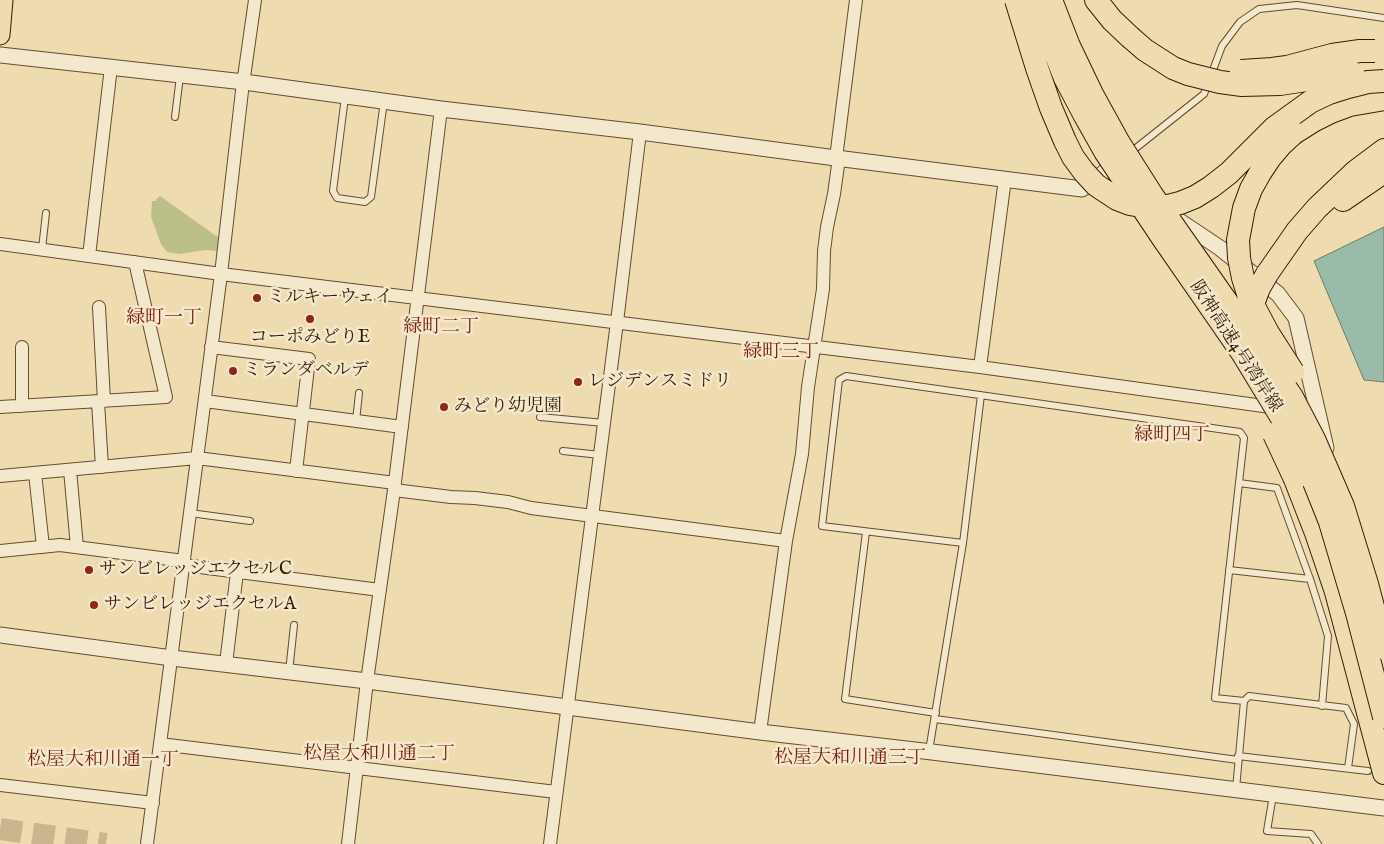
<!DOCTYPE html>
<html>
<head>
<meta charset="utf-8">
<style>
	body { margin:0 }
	canvas { display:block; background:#eedbb0 }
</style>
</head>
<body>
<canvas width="1384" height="844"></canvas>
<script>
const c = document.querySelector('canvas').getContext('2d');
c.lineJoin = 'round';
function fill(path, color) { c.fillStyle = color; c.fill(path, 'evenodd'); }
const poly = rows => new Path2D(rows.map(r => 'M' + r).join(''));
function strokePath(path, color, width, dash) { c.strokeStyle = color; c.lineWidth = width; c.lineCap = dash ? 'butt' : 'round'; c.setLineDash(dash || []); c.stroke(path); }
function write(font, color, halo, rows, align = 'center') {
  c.font = font + ' "IM FELL English","Noto Serif JP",serif'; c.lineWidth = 5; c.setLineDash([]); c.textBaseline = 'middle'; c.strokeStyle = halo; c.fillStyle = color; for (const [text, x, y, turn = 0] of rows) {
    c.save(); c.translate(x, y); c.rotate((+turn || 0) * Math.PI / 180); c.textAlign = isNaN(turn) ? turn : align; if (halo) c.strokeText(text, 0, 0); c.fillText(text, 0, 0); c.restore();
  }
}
fill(poly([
	[160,196,219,238,217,251,205,250,179,254,167,252,161,244,151,217,152,201,156,201,156,199]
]), '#bcbf88');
const water = poly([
	[1384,227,1384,382,1364,380,1314,261,1384,227]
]);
fill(water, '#9abba8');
strokePath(water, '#727b68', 1);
strokePath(poly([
	[0,829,106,844]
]), '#c9b58e', 22, [22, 11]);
const service = poly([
	[345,97,333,191,337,198,365,202,371,197,384,101],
	[175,117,180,76],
	[1131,152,1204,94,1222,46,1240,22,1259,9,1297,5,1384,18],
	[42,249,46,213],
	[540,417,604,423],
	[356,421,359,393],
	[563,451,600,455],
	[1239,483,1277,488,1310,579,1328,636,1322,706],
	[190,513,250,521],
	[866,532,845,699,936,713],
	[963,543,822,526,839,380,846,376,1240,432,1244,438,1215,698,1244,701,1236,789],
	[1229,570,1310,579],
	[289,672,294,625],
	[1244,701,1249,696,1346,708,1354,724,1348,768],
	[935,719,1238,760],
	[929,751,963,543,981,395],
	[1238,756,1368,771],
	[1273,795,1267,831,1311,834,1318,844]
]);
const minor = poly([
	[0,244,221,274,980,367,1278,408],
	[89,256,111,67],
	[99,307,104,401],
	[211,347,309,359,296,471],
	[980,367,1005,179],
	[205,401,402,427],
	[98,402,102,467],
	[22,406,22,347],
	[0,407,166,397,135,262],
	[70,470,77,547],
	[35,473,43,547],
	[0,476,197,458,395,483],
	[394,490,451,497,475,498,508,502,531,508,786,541],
	[0,551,60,545,184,561],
	[184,565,380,590],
	[226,664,237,572],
	[760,732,786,541,802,454,808,387,823,289,824,251,827,227,834,194,838,165,836,158,856,0],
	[160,744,556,792],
	[0,785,153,803],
	[147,844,221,274,242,91,255,0],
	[348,844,367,681,394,490,441,109],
	[550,844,617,322,640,132]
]);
const tertiary = poly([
	[0,55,244,82,441,109,640,132,836,158,1082,189,1121,160],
	[1172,216,1220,248,1278,294,1296,318,1326,448],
	[0,635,172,658,367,681,760,732,932,752,1384,808]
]);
const primary = poly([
	[0,35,3,0]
]);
const motorway = poly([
	[1096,0,1112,20,1130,37],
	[1294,133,1313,121,1331,112,1350,105,1384,99],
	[1343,200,1384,172],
	[1267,274,1297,231,1317,208,1356,171,1384,150],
	[1295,479,1316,533,1336,592,1384,773]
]);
strokePath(service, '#644c31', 8);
strokePath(minor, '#644c31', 14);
strokePath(tertiary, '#644c31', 17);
strokePath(primary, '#361c07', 21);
strokePath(motorway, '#361c07', 24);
strokePath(service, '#f4e8cc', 6);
strokePath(minor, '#f4e8cc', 12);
strokePath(tertiary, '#f4e8cc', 15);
strokePath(primary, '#eedbb0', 19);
strokePath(motorway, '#eedbb0', 22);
const motorwayBridge = poly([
	[1016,0,1037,68,1051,108,1065,141,1073,157,1084,172,1096,185,1117,199,1130,204,1146,207,1164,207,1180,203,1195,197,1211,187,1229,173,1274,128,1310,102,1329,93,1348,87,1368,82,1384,81],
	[1034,0,1065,78,1084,114,1106,153,1162,237,1243,354,1291,433,1312,477,1330,522,1357,613,1384,717],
	[1051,0,1069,46,1092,94,1119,143,1152,195,1236,315,1292,397,1314,439,1343,506,1367,584,1384,648],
	[1130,37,1145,50,1173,68,1188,74,1220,82,1242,85,1280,84,1353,73],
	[1241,71,1272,69,1287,67,1332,55,1360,51,1375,51],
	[1250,312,1259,288,1267,274],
	[1293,372,1268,333,1249,297,1243,278,1239,258,1238,240,1244,208,1251,189,1260,173,1270,158,1281,145,1294,133],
	[1274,434,1295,479]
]);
strokePath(motorwayBridge, '#361c07', 24, []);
strokePath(motorwayBridge, '#eedbb0', 22);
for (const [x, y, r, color] of [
	[257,298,5,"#8f2418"],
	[310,319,5,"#8f2418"],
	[233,371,5,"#8f2418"],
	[578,382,5,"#8f2418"],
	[444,407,5,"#8f2418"],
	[89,570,5,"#8f2418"],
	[94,605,5,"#8f2418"]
]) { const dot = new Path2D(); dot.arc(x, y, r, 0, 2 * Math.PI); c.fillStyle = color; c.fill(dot); strokePath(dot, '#f4e8cc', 2); }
write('18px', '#361c07', '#f4e8cc', [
	["ミルキーウェイ",267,298],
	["コーポみどりE",310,338,"center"],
	["ミランダベルデ",243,371],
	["レジデンスミドリ",588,382],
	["みどり幼児園",454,407],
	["サンビレッジエクセルC",99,570],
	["サンビレッジエクセルA",104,605]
], 'left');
write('18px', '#361c07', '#f4e8cc', [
	["阪神高速4号湾岸線",1235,347,57]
]);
write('19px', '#7a1f14', '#f4e8cc', [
	["緑町一丁",164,319],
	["緑町二丁",441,328],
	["緑町三丁",781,353],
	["緑町四丁",1172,436],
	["松屋大和川通二丁",379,755],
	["松屋大和川通三丁",850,759],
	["松屋大和川通一丁",103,761]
]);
</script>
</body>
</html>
